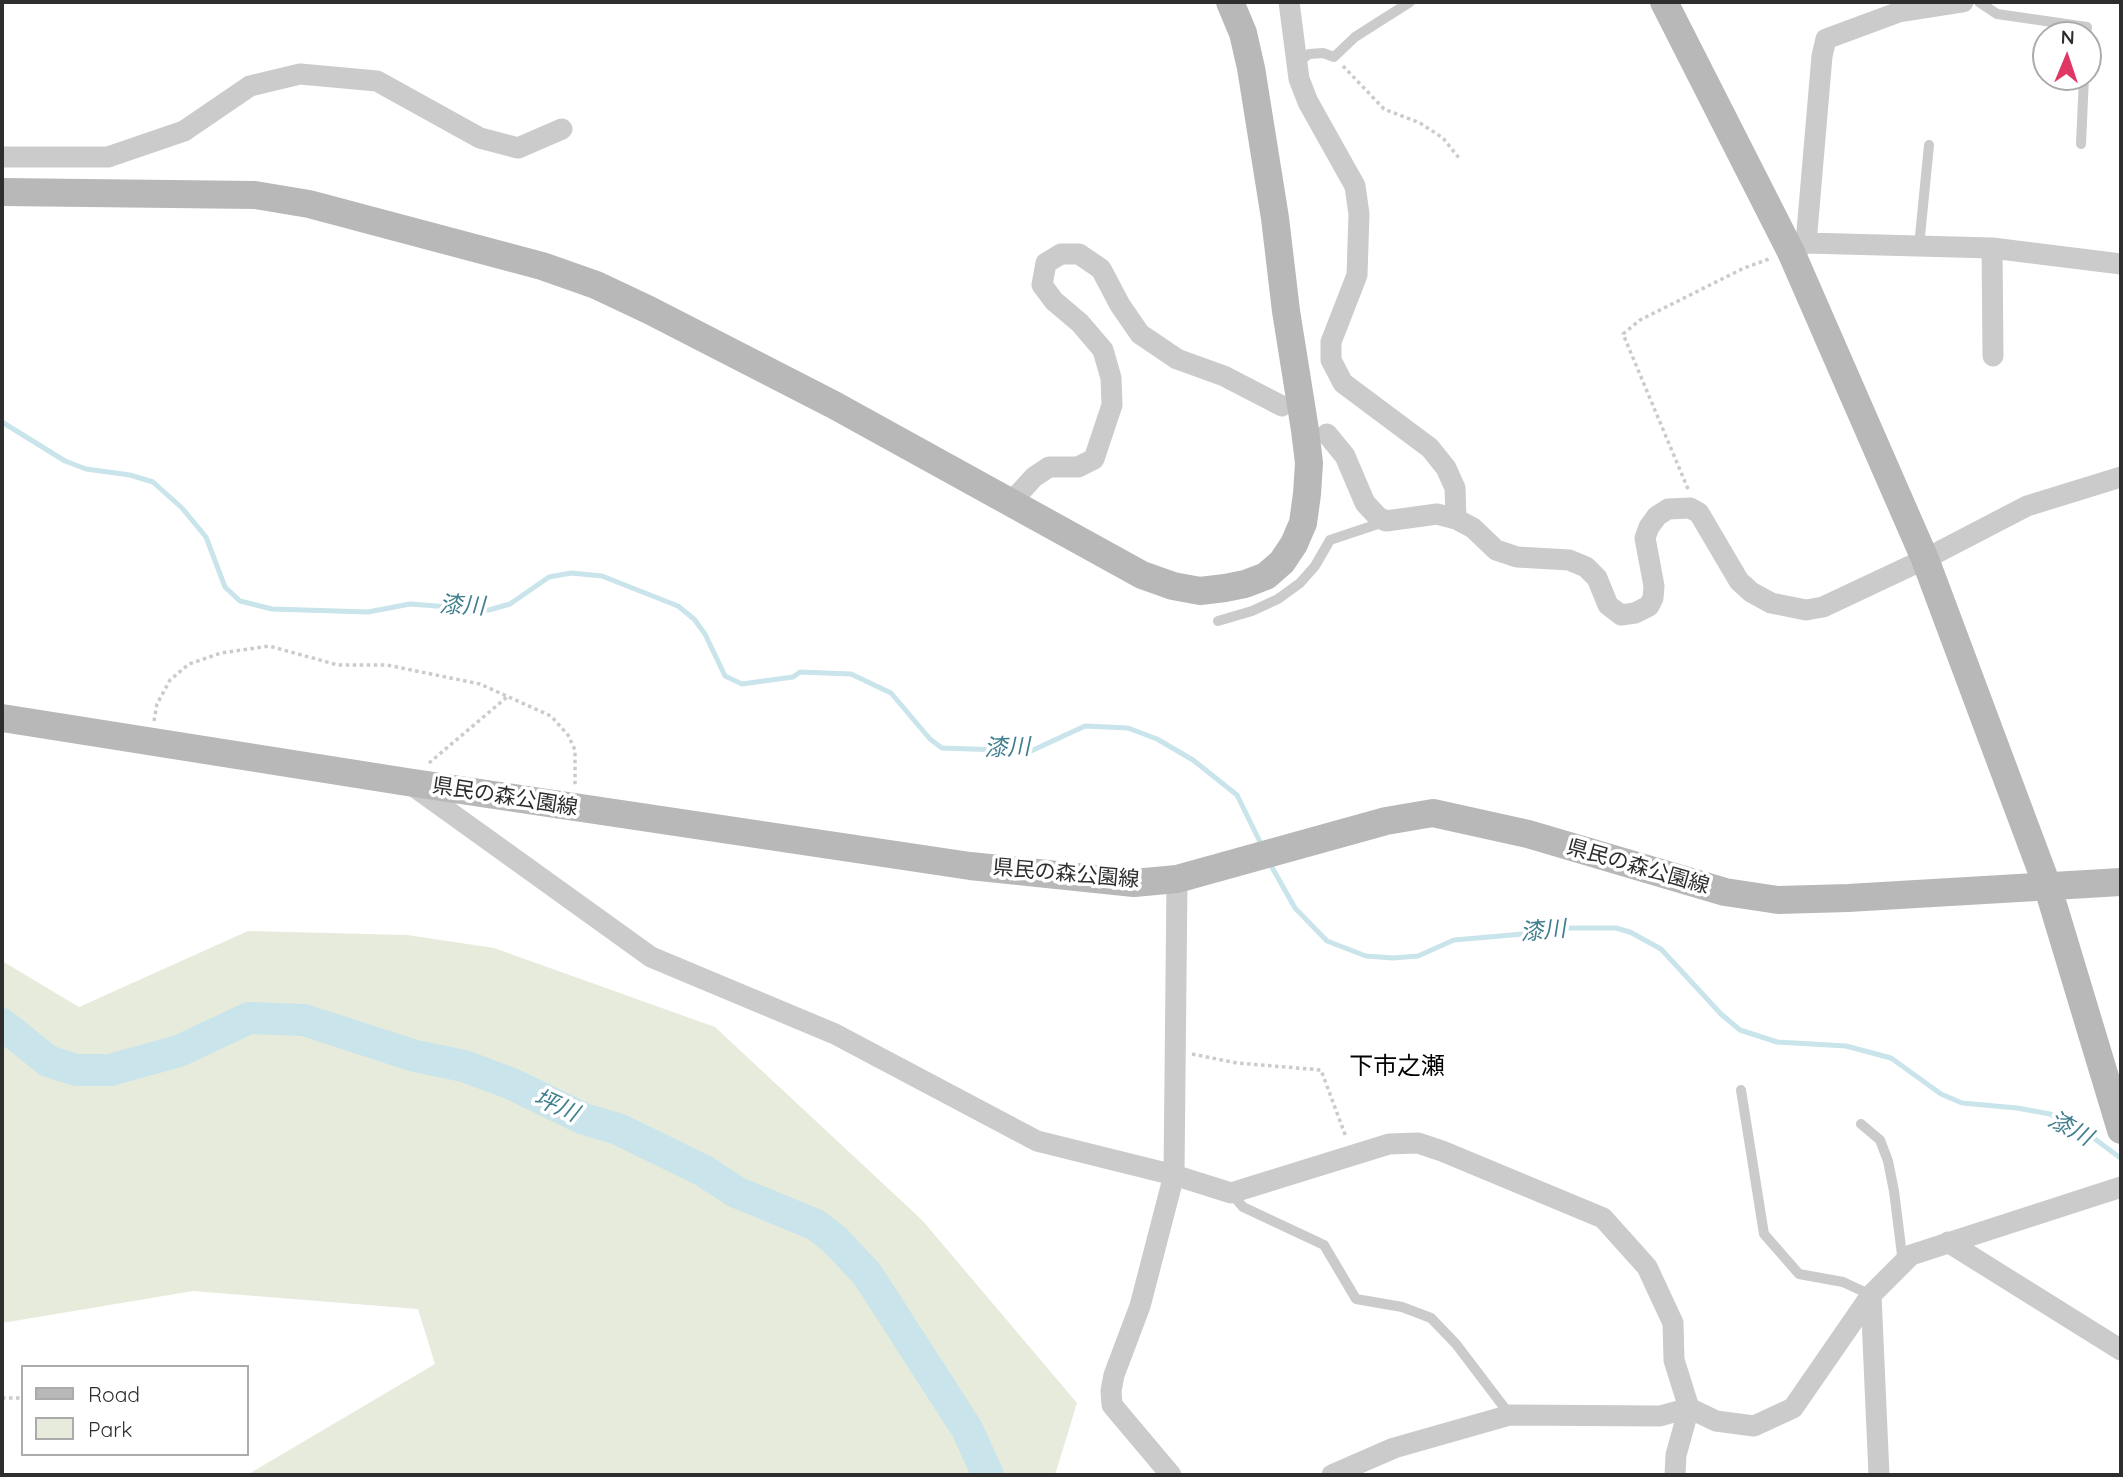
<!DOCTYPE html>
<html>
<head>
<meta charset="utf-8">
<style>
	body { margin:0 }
	#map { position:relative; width:2123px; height:1477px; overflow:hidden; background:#fff; font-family:Quicksand,sans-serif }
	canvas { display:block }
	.frame { position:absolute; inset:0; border:4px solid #2e2e2e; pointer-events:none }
	.legend { position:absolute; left:21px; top:1365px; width:228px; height:91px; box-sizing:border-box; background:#fff; border:2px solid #ababab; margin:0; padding:9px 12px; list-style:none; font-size:21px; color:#2e2e2e }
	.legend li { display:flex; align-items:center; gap:14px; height:35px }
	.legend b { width:35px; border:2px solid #ababab }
	.north { position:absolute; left:2032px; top:21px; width:70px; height:70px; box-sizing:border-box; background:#fff; border:2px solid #ababab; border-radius:50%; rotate:2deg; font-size:19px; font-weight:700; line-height:28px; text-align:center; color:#2e2e2e }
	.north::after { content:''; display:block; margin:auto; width:24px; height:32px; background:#e03664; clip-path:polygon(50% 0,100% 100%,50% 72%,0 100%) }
</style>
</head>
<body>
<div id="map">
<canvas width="2123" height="1477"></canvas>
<div class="frame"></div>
<ul class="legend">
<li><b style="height:9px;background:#b8b8b8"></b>Road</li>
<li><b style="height:19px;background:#e7ebdc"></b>Park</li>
</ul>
<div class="north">N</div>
</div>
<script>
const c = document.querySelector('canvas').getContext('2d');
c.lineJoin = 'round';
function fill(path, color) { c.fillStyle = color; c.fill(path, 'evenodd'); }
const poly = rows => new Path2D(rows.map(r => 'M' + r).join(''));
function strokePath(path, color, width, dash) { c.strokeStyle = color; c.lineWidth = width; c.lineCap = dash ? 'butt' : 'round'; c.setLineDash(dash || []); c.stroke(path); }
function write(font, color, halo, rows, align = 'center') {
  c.font = font + ' Quicksand,"Noto Sans JP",sans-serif'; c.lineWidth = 7; c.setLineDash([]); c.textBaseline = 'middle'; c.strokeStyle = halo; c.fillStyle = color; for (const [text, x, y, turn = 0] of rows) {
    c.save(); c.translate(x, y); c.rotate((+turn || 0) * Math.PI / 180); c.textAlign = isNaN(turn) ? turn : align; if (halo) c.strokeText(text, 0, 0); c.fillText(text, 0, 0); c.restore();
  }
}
fill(poly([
	[248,931,407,935,494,948,715,1027,922,1220,1077,1403,1055,1475,247,1475,435,1364,418,1309,193,1291,2,1323,2,961,79,1007]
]), '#e7ebdc');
strokePath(poly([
	[2,422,65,461,86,469,130,475,153,482,182,508,206,537,225,587,240,601,272,609,368,612,410,604,489,610,510,604,549,577,571,573,602,576,678,606,694,619,705,634,725,676,742,684,793,677,800,672,851,674,891,693,930,739,942,748,1031,751,1085,726,1128,728,1157,739,1193,760,1237,795,1262,846],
	[1269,862,1295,908,1327,941,1366,956,1393,958,1418,956,1454,940,1546,932,1564,928,1616,928,1630,932,1661,949,1721,1014,1740,1030,1777,1042,1846,1046,1891,1058,1941,1094,1962,1103,2017,1108,2050,1114,2095,1139,2119,1157]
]), '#c9e4ea', 5);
strokePath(poly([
	[2,1024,48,1061,76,1070,110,1070,179,1051,249,1018,304,1020,415,1056,464,1066,512,1084,584,1119,618,1129,704,1171,736,1192,816,1225,835,1240,867,1274,967,1429,988,1475]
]), '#c9e4ea', 32);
strokePath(poly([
	[1343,66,1384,109,1420,123,1443,138,1459,158],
	[1688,489,1623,334,1640,320,1744,268,1772,258],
	[154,721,157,704,170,680,189,664,221,653,269,646,338,665,387,665,480,684,551,716,568,735,575,750,575,787],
	[429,763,507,697],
	[1192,1054,1237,1063,1321,1070,1346,1137],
	[2,1398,23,1398]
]), '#cbcbcb', 3.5, [3.5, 3.5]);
strokePath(poly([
	[1979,2,1997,14,2087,27,2086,35],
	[1297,63,1309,54,1323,53,1334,57,1355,37,1410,2],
	[2081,144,2084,77],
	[1919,246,1929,145],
	[1218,621,1252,611,1278,599,1300,583,1315,566,1330,540,1384,522],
	[1741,1090,1764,1234,1799,1274,1843,1282,1871,1295],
	[1861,1124,1880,1140,1888,1161,1894,1191,1903,1263],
	[1231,1193,1243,1207,1324,1245,1356,1299,1402,1307,1431,1318,1456,1344,1510,1415]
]), '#cbcbcb', 10);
strokePath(poly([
	[1289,2,1299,79,1308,102,1355,186,1359,214,1357,275,1331,342,1331,360,1343,383,1430,448,1446,468,1455,488,1456,519],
	[2,157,108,157,184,131,250,86,300,74,377,81,480,138,518,148,562,129],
	[1806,243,1822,56,1826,39,1899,12,1963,2],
	[1992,248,1993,356],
	[1793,251,1806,243,1992,248,2121,264],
	[1327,434,1345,456,1365,503,1378,517,1386,521,1437,514,1456,519,1473,528,1496,550,1517,557,1569,560,1586,567,1597,578,1608,605,1621,615,1635,613,1649,606,1653,598,1654,586,1645,538,1649,527,1657,516,1668,509,1690,508,1699,513,1739,581,1751,592,1771,603,1806,610,1823,607,1925,559,2027,506,2121,477],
	[1012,501,1034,477,1049,467,1078,467,1094,459,1112,405,1111,378,1103,350,1080,323,1054,301,1042,285,1046,263,1061,254,1079,254,1101,269,1120,305,1140,334,1177,359,1224,376,1282,406],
	[409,783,651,957,835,1034,1037,1141,1174,1175,1231,1193,1389,1144,1418,1143,1442,1151,1603,1218,1647,1267,1673,1323,1674,1360,1689,1408,1716,1421,1754,1426,1793,1408,1871,1295,1911,1255,2121,1187],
	[1948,1242,2121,1350],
	[1871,1295,1879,1475],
	[1171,1475,1112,1405,1111,1391,1114,1375,1140,1306,1174,1175,1177,879],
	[1332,1475,1394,1448,1510,1415,1660,1416,1689,1408,1676,1455,1675,1475]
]), '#cbcbcb', 21);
strokePath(poly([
	[1664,2,1791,252,1925,559,2048,888,2121,1130],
	[2,192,255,195,309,204,542,266,596,285,649,310,834,405,1142,575,1173,586,1200,591,1225,588,1245,584,1266,576,1282,562,1294,544,1303,523,1307,494,1309,463,1305,430,1286,311,1275,218,1251,68,1243,33,1230,2],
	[2,718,407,782,970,866,1134,883,1177,879,1386,821,1433,813,1528,834,1725,892,1778,900,1848,898,2121,882]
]), '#b8b8b8', 28);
write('21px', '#2e2e2e', '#fff', [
	["県民の森公園線",505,797,9],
	["県民の森公園線",1638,867,16],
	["県民の森公園線",1066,874,5]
]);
write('italic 23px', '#3f7f8e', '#fff', [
	["漆川",462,606,2],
	["漆川",1007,748,-2],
	["漆川",1543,931,-5],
	["坪川",556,1106,24],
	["漆川",2070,1129,28]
]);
write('24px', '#000', '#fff', [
	["下市之瀬",1397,1067]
]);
</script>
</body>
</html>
